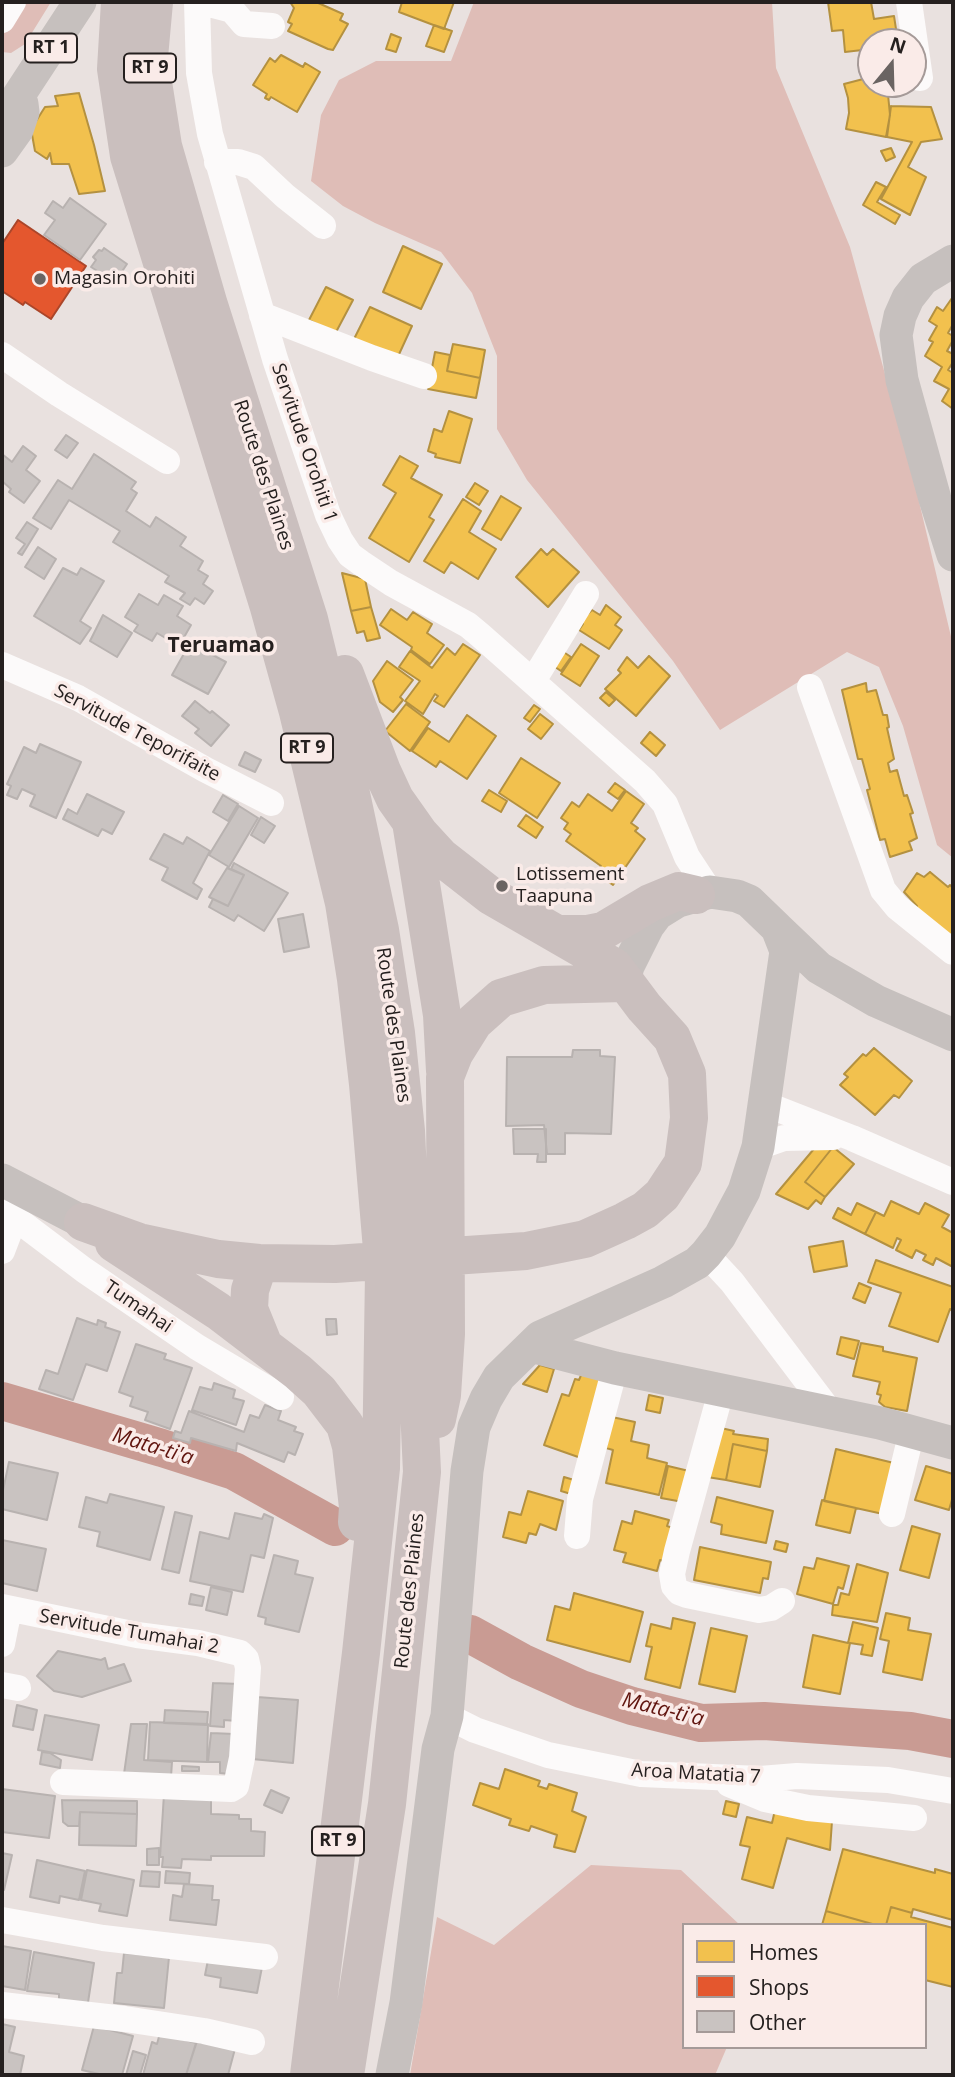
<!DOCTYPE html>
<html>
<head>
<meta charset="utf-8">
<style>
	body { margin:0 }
	#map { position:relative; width:955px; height:2077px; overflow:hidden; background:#e9e1df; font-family:"Open Sans",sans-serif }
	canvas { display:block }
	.frame { position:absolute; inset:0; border:4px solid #25201f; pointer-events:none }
	.legend { position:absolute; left:682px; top:1923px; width:245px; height:126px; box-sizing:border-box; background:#faebe8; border:2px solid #a59a98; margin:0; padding:9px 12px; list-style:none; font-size:21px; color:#25201f }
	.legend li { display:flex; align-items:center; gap:14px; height:35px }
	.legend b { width:35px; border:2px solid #a59a98 }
	.north { position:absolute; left:857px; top:28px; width:70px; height:70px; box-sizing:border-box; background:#faebe8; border:2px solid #a59a98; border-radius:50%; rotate:19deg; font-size:19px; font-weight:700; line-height:28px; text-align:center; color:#25201f }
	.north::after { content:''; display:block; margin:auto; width:24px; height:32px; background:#6a6462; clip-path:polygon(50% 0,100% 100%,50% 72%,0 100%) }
</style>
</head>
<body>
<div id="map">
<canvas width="955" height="2077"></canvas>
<div class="frame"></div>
<ul class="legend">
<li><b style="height:19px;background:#f2c14e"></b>Homes</li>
<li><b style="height:19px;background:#e4572e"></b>Shops</li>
<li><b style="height:19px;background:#c9c3c1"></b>Other</li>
</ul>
<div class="north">N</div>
</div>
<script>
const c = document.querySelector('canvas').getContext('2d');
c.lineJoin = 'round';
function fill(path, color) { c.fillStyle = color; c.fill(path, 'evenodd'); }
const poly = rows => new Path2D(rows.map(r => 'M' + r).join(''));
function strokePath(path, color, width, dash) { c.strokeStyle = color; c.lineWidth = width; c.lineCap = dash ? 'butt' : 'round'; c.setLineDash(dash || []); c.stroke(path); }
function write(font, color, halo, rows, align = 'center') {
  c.font = font + ' "Open Sans",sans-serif'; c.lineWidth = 7; c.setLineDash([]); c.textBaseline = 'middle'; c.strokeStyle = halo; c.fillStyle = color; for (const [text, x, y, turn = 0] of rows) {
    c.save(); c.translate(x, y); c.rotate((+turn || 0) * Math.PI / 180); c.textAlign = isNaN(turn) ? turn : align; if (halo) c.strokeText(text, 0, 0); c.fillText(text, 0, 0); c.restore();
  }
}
fill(poly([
	[2,2,51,2,25,44,11,53,2,52],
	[474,2,772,2,776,68,850,247,912,472,953,645,953,858,937,845,903,726,879,667,847,652,720,730,673,661,527,480,497,429,497,356,472,293,441,252,375,223,343,206,311,181,321,115,339,80,376,61,451,61],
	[591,1865,681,1870,740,1925,684,1925,684,2047,727,2047,715,2075,410,2075,437,1917,494,1945]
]), '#dfbdb7');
const homes = poly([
	[290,2,316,2,343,14,340,20,348,24,333,50,328,49,288,31,292,24,288,22,294,8,290,2],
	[402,2,454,2,444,29,399,12,402,2],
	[828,2,871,2,874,19,894,16,898,42,871,42,871,49,845,52,843,30,832,31,828,2],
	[434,25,452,31,444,52,426,46,434,25],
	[391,34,401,38,396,52,386,49,391,34],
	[281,55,303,67,305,63,320,72,297,112,271,97,269,100,265,98,267,94,253,85,270,58,275,62,281,55],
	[871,77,871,84,887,84,890,115,886,137,846,129,849,113,848,98,844,84,871,77],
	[79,93,94,145,105,191,79,194,69,164,52,164,50,153,47,159,35,151,31,129,45,107,58,106,55,96,79,93],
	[891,106,931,107,942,139,921,142,908,167,926,177,910,215,881,199,912,142,887,137,891,106],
	[891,148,895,157,886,161,881,151,891,148],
	[876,182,886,187,877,202,900,215,895,224,863,205,876,182],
	[403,246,442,264,421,309,383,292,403,246],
	[326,287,353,300,335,334,309,320,326,287],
	[952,298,953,324,948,333,953,336,953,340,947,351,953,354,953,362,948,370,953,373,953,409,942,401,949,389,934,381,942,367,925,356,933,342,929,340,937,326,929,321,937,307,943,311,952,298],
	[370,307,412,326,395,363,352,343,370,307],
	[453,344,485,350,480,378,447,371,453,344],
	[435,352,450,355,447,371,480,378,476,398,428,389,435,352],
	[449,411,472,419,460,463,435,457,436,454,428,451,434,429,442,432,449,411],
	[400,456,418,466,411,478,442,495,429,517,434,520,409,562,369,538,396,493,383,485,400,456],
	[475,483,488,491,479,505,466,497,475,483],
	[501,496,521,508,501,540,482,529,501,496],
	[463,499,481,511,469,532,496,549,478,579,451,562,444,573,424,561,463,499],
	[541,549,547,555,553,549,579,572,548,607,516,577,541,549],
	[342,573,365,579,371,607,351,611,342,573],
	[606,605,621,617,615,625,622,630,609,649,579,630,583,624,579,622,592,610,600,615,606,605],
	[371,607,380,638,367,641,364,631,357,633,351,611,371,607],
	[391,609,407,620,413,612,432,624,427,633,444,645,430,664,411,650,412,647,380,625,391,609],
	[463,644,480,655,444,707,434,701,438,696,435,694,423,714,405,701,420,681,399,667,410,651,432,668,447,648,455,655,463,644],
	[581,644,599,656,580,686,561,674,581,644],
	[559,649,571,657,561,671,549,663,559,649],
	[649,656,670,676,636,716,605,689,621,673,618,670,627,657,638,668,649,656],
	[387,661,413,680,400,697,403,700,393,712,380,702,373,681,387,661],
	[866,683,867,692,876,690,883,715,887,715,889,727,887,728,894,759,888,763,890,772,897,770,904,796,907,795,913,813,910,814,917,838,909,842,912,850,890,857,885,839,880,840,867,790,870,789,862,759,858,759,842,690,866,683],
	[606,692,615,700,609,706,600,698,606,692],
	[406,704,430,722,410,751,385,731,406,704],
	[534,705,540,709,530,722,524,718,534,705],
	[540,714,553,724,541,739,528,729,540,714],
	[467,715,496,736,467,779,440,761,436,767,412,751,428,728,449,742,467,715],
	[650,732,665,745,656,756,641,743,650,732],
	[521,758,560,783,537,818,499,793,521,758],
	[615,783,625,790,618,799,608,792,615,783],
	[489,790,507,801,501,812,482,801,489,790],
	[626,791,644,804,631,823,638,828,635,831,645,839,613,885,596,873,601,866,566,841,571,834,564,829,568,823,561,818,572,802,579,807,588,794,612,811,626,791],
	[526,815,543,827,536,838,518,826,526,815],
	[930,872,948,887,950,885,953,888,953,940,915,908,917,906,904,892,917,873,924,877,930,872],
	[874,1048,912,1081,899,1098,894,1095,875,1115,840,1085,848,1077,844,1074,863,1054,866,1056,874,1048],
	[824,1137,833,1147,805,1182,825,1197,821,1204,816,1200,808,1209,776,1194,824,1137],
	[833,1147,854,1164,825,1197,805,1182,833,1147],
	[891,1201,919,1214,925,1203,949,1215,942,1227,953,1233,953,1267,936,1258,933,1265,923,1260,926,1255,916,1250,912,1258,896,1250,901,1240,897,1238,893,1248,865,1234,876,1212,884,1216,891,1201],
	[857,1203,876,1212,865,1234,833,1218,838,1208,851,1215,857,1203],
	[843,1241,847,1266,814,1272,809,1247,843,1241],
	[876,1260,953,1287,953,1310,950,1309,938,1342,889,1326,901,1293,868,1282,876,1260],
	[859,1283,871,1288,865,1303,853,1298,859,1283],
	[841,1337,859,1341,854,1359,837,1354,841,1337],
	[861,1343,883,1347,883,1351,917,1358,907,1411,885,1407,879,1402,881,1395,877,1394,880,1382,853,1376,861,1343],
	[540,1365,554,1369,547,1392,523,1384,540,1365],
	[582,1373,605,1379,581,1458,544,1445,562,1394,569,1396,575,1379,579,1380,582,1373],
	[649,1395,663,1398,660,1413,646,1410,649,1395],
	[612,1417,635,1422,631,1441,649,1445,647,1458,667,1463,659,1495,606,1483,613,1450,606,1448,612,1417],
	[721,1428,734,1431,733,1434,768,1439,767,1451,733,1444,726,1480,707,1477,721,1428],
	[733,1444,767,1451,760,1487,726,1480,733,1444],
	[836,1449,894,1463,883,1514,824,1501,836,1449],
	[668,1466,689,1471,683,1502,661,1498,668,1466],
	[926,1466,953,1474,953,1496,949,1510,915,1500,926,1466],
	[564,1477,574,1480,571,1494,561,1491,564,1477],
	[528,1491,563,1501,556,1530,540,1524,536,1535,529,1533,526,1543,503,1537,509,1512,521,1515,528,1491],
	[717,1497,773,1511,766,1543,721,1534,722,1525,711,1522,717,1497],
	[822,1500,856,1508,850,1533,816,1525,822,1500],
	[635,1511,669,1520,667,1526,676,1529,667,1562,660,1560,657,1571,623,1562,626,1553,614,1550,622,1521,632,1524,635,1511],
	[912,1526,940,1534,929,1578,900,1570,912,1526],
	[776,1541,788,1544,786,1552,774,1549,776,1541],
	[700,1547,771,1562,768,1579,763,1578,760,1593,694,1580,700,1547],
	[817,1558,849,1566,843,1589,838,1587,833,1604,797,1594,804,1567,814,1569,817,1558],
	[857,1564,888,1573,877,1622,832,1615,833,1605,838,1605,841,1593,849,1595,857,1564],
	[574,1593,643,1612,630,1662,547,1640,555,1606,570,1610,574,1593],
	[886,1613,910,1618,908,1630,931,1634,922,1680,883,1672,889,1641,880,1639,886,1613],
	[673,1618,695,1623,680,1688,645,1679,652,1647,646,1646,651,1624,671,1629,673,1618],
	[853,1622,878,1628,872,1656,861,1654,863,1645,850,1643,840,1694,803,1687,813,1635,848,1643,853,1622],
	[711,1628,747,1636,735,1692,699,1684,711,1628],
	[505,1769,540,1781,538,1786,547,1789,549,1784,577,1793,572,1811,586,1817,575,1852,554,1847,557,1835,531,1826,529,1831,509,1825,511,1819,473,1805,480,1783,499,1789,505,1769],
	[726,1801,739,1804,736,1817,723,1814,726,1801],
	[775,1810,832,1821,830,1850,787,1838,773,1888,742,1879,750,1847,740,1845,747,1817,772,1823,775,1810],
	[843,1849,935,1873,935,1869,953,1874,953,1920,913,1909,912,1913,891,1907,886,1925,876,1925,826,1911,843,1849],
	[891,1907,912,1913,911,1917,953,1928,953,1987,925,1980,925,1925,886,1925,891,1907],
	[826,1911,876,1925,822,1925,826,1911]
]);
fill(homes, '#f2c14e');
strokePath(homes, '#b49140', 2);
const shops = poly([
	[18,220,86,266,51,319,25,302,23,305,2,291,2,244,18,220]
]);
fill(shops, '#e4572e');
strokePath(shops, '#ab462a', 2);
strokePath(poly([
	[2,1401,162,1448,234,1471,335,1527],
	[470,1634,521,1662,581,1689,632,1706,701,1723,764,1721,910,1731,953,1739]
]), '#c99b93', 38);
const building = poly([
	[70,198,106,224,80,260,44,235,55,220,45,213,53,201,63,208,70,198],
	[104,248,127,264,115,282,91,267,96,260,93,257,99,250,102,251,104,248],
	[66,435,78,443,67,458,55,450,66,435],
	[23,446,36,456,26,470,40,481,24,503,9,492,11,489,2,481,2,454,12,462,23,446],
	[94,454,136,482,131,489,137,493,126,511,150,527,156,517,186,537,180,546,203,561,198,570,208,576,203,584,213,591,204,604,195,598,190,605,180,599,185,593,165,582,169,576,113,542,120,531,69,500,51,529,33,518,58,480,72,489,94,454],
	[27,522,38,529,22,555,18,553,25,544,16,538,27,522],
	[38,547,56,559,44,579,25,567,38,547],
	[63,568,77,575,81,568,104,581,80,621,91,628,80,644,34,616,63,568],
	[139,594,158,605,164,595,183,606,177,616,191,625,179,646,157,633,152,641,134,631,138,625,125,617,139,594],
	[103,615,132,633,117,657,90,641,103,615],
	[190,643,226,662,208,694,172,675,190,643],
	[195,701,210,713,212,711,229,725,211,746,195,733,199,729,182,716,195,701],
	[40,744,81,762,56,818,30,806,35,795,22,789,17,799,7,795,11,786,7,784,24,747,36,753,40,744],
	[245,752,261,760,255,772,239,765,245,752],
	[87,794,124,812,112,834,102,829,98,836,63,819,68,809,77,814,87,794],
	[223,795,238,804,228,821,213,812,223,795],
	[239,806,258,818,229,867,209,855,239,806],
	[261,817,275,826,264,843,251,835,261,817],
	[164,834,183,844,187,837,210,851,193,883,202,889,197,899,162,880,168,868,150,859,164,834],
	[234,863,288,893,264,931,238,915,234,921,209,907,213,899,228,906,244,875,231,869,234,863],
	[227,868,244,875,228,906,209,897,227,868],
	[303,914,309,947,284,952,278,919,303,914],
	[573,1050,600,1050,600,1056,615,1057,611,1134,565,1133,565,1154,547,1154,544,1125,506,1126,507,1057,572,1057,573,1050],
	[513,1129,546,1129,546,1162,537,1162,538,1154,514,1154,513,1129],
	[77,1318,97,1325,98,1320,106,1323,105,1327,120,1332,107,1371,86,1364,73,1400,39,1389,46,1370,58,1374,77,1318],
	[326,1319,336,1319,337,1334,327,1335,326,1319],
	[136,1344,166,1354,164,1359,192,1368,170,1429,145,1420,148,1412,130,1406,133,1397,119,1392,136,1344],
	[214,1383,235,1390,233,1398,244,1401,236,1425,192,1410,200,1387,212,1390,214,1383],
	[265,1405,281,1411,278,1420,296,1427,294,1431,303,1434,295,1455,288,1452,284,1462,237,1443,236,1451,191,1438,190,1443,173,1438,175,1431,181,1433,189,1411,244,1432,250,1415,259,1418,265,1405],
	[9,1462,58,1473,47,1520,2,1509,2,1495,9,1462],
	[110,1494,164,1507,150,1560,97,1546,100,1532,79,1527,86,1497,107,1503,110,1494],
	[175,1512,192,1516,179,1573,162,1569,175,1512],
	[235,1513,262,1519,264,1514,273,1518,264,1558,251,1555,243,1592,190,1581,200,1532,229,1539,235,1513],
	[2,1540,46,1549,37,1591,2,1583,2,1540],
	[274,1555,298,1561,295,1574,313,1578,299,1632,265,1624,266,1618,258,1616,274,1555],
	[211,1587,232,1592,227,1615,206,1610,211,1587],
	[191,1594,204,1597,202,1606,189,1604,191,1594],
	[58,1651,101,1660,105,1658,108,1669,124,1664,131,1681,82,1697,54,1691,37,1676,58,1651],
	[213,1683,240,1684,237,1721,224,1720,224,1727,210,1726,213,1683],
	[257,1697,298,1700,293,1763,252,1759,257,1697],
	[17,1705,37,1710,33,1730,13,1726,17,1705],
	[165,1710,208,1712,207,1725,164,1723,165,1710],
	[45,1715,99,1725,92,1760,38,1750,45,1715],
	[150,1722,208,1724,207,1762,148,1760,150,1722],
	[131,1724,147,1724,144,1760,172,1762,171,1777,124,1774,131,1724],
	[211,1733,234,1734,230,1774,220,1773,220,1762,208,1762,211,1733],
	[42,1752,50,1753,61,1760,60,1768,40,1764,42,1752],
	[182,1766,199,1767,199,1771,182,1771,182,1766],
	[2,1789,55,1796,49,1838,2,1832,2,1789],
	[271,1790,289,1798,282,1813,264,1805,271,1790],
	[164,1794,211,1800,211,1814,239,1815,239,1819,251,1819,251,1831,265,1832,264,1856,211,1856,211,1860,182,1859,181,1868,162,1867,163,1857,160,1857,164,1794],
	[62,1800,137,1801,137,1814,80,1812,79,1826,68,1826,63,1822,62,1800],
	[80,1812,137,1814,136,1846,79,1845,80,1812],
	[159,1848,159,1865,147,1865,147,1849,159,1848],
	[2,1853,12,1855,4,1890,2,1890,2,1853],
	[37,1860,85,1871,79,1900,60,1896,59,1903,30,1897,37,1860],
	[87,1870,134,1880,127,1916,99,1911,101,1904,81,1900,87,1870],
	[142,1871,160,1872,159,1887,140,1886,142,1871],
	[166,1871,190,1873,189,1884,165,1883,166,1871],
	[184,1884,213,1886,212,1900,219,1900,216,1925,170,1920,173,1895,182,1897,184,1884],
	[2,1946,31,1951,25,1990,2,1986,2,1946],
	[34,1952,94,1963,87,2009,59,2004,59,1994,27,1991,34,1952],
	[124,1953,169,1957,164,2008,114,2003,117,1973,122,1973,124,1953],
	[208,1960,262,1967,257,1993,220,1987,221,1978,205,1975,208,1960],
	[2,2024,15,2027,9,2052,24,2056,20,2075,2,2075,2,2024],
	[94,2026,133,2036,122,2075,103,2075,82,2070,94,2026],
	[160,2033,196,2043,186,2075,143,2075,152,2042,157,2044,160,2033],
	[199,2035,236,2045,228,2075,186,2075,199,2035],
	[133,2051,146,2055,140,2075,126,2075,133,2051]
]);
fill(building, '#c9c3c1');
strokePath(building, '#b8b2b0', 2);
strokePath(poly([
	[197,2,199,73,210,134,275,359,328,515,340,540,350,555,361,563,391,583,468,625,480,635,645,781,665,804,687,857,710,892],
	[201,2,232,10,244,24,272,26],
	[909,2,920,78],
	[2,20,13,2],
	[217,162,238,162,254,167,285,196,323,226],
	[262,315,372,358,424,376],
	[2,355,59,394,167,461],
	[2,665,78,698,206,770,271,803],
	[533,681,586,594],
	[810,687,883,890,897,907,953,952],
	[765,1104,852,1138,953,1182],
	[758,1147,784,1138,833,1137],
	[2,1208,84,1270,197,1347,281,1397],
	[2,1251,15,1217],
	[706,1254,732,1282,831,1413],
	[722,1388,677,1551,672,1574,674,1586,679,1592,687,1595,759,1610,771,1608,782,1601],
	[892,1514,912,1431],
	[577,1536,580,1499,615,1368],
	[2,1607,137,1635,198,1643,240,1653,246,1659,248,1668,242,1758,236,1786,231,1789,63,1782],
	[2,1644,9,1609],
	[2,1685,18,1688],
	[447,1716,475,1730,548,1755,641,1774,760,1779,797,1776,888,1780,953,1791],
	[729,1784,765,1799,808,1808,914,1818],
	[2,1920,103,1938,265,1957],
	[2,2005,125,2019,204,2031,252,2042]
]), '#fcfafa', 26);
strokePath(poly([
	[2,121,80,2],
	[2,151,17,130,23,112,22,104],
	[953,261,923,279,908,298,900,316,896,335,902,380,935,499,953,555],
	[777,928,819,968,876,1001,953,1035],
	[2,1180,83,1222],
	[531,1346,615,1368,880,1423,953,1443],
	[392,2075,406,2003,438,1749,447,1716,467,1471,474,1427,486,1399,499,1377,540,1337,663,1282,697,1263,706,1254,720,1236,744,1191,758,1147,786,951,777,928,749,901,737,896,710,892,678,901,657,914,648,926,628,966,624,983]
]), '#c6c0be', 33);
strokePath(poly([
	[120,2,116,69,129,156,268,604,298,712,344,903,356,979,368,1084,384,1273,381,1468,361,1653,309,2075],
	[154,2,149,57,163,146,208,302,309,619,347,775,380,930,396,1033,406,1131,422,1472,387,1804,345,2075],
	[411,822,442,1015,445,1071],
	[557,934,588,934,603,931,650,903,679,891,696,895],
	[83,1222,139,1242,218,1259,259,1263,335,1264,526,1251,585,1239,625,1221,645,1210,662,1195,683,1163,689,1118,687,1074,672,1038,644,1007,614,967,491,896,441,857,419,833,395,799,382,771,345,674],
	[114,1243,218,1311,298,1372,319,1391,345,1425,351,1446,358,1507,357,1522],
	[259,1263,250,1290,249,1309,264,1346],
	[437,1419,442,1395,446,1334,445,1077,454,1054,474,1022,501,998,544,985,624,983]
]), '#cabfbe', 38);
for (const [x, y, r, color] of [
	[40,279,7,"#6a6462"],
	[502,886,7,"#6a6462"]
]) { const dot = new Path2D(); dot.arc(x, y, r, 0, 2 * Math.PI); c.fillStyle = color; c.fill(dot); strokePath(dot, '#faebe8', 2.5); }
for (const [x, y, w] of [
	[51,48,52],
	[150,68,52],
	[307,748,52],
	[338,1841,52]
]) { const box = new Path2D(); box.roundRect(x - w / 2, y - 14.5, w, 29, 5); c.fillStyle = '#faebe8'; c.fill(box); strokePath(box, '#25201f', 2); }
write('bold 18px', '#25201f', null, [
	["RT 1",51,48],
	["RT 9",150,68],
	["RT 9",307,748],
	["RT 9",338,1841]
]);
write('19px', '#25201f', '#faebe8', [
	["Magasin Orohiti",54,279],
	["Lotissement",516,875],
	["Taapuna",516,897]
], 'left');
write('19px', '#25201f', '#faebe8', [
	["Servitude Orohiti 1",304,443,71],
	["Route des Plaines",263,475,72],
	["Servitude Teporifaite",137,733,28],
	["Route des Plaines",393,1025,82],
	["Tumahai",138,1307,34],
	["Route des Plaines",410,1591,-84],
	["Servitude Tumahai 2",129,1632,10],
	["Aroa Matatia 7",696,1774,3]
]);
write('bold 21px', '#25201f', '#faebe8', [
	["Teruamao",221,646]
]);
write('italic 21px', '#60140e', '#faebe8', [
	["Mata-ti'a",153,1447,17],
	["Mata-ti'a",663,1710,14]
]);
</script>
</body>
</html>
